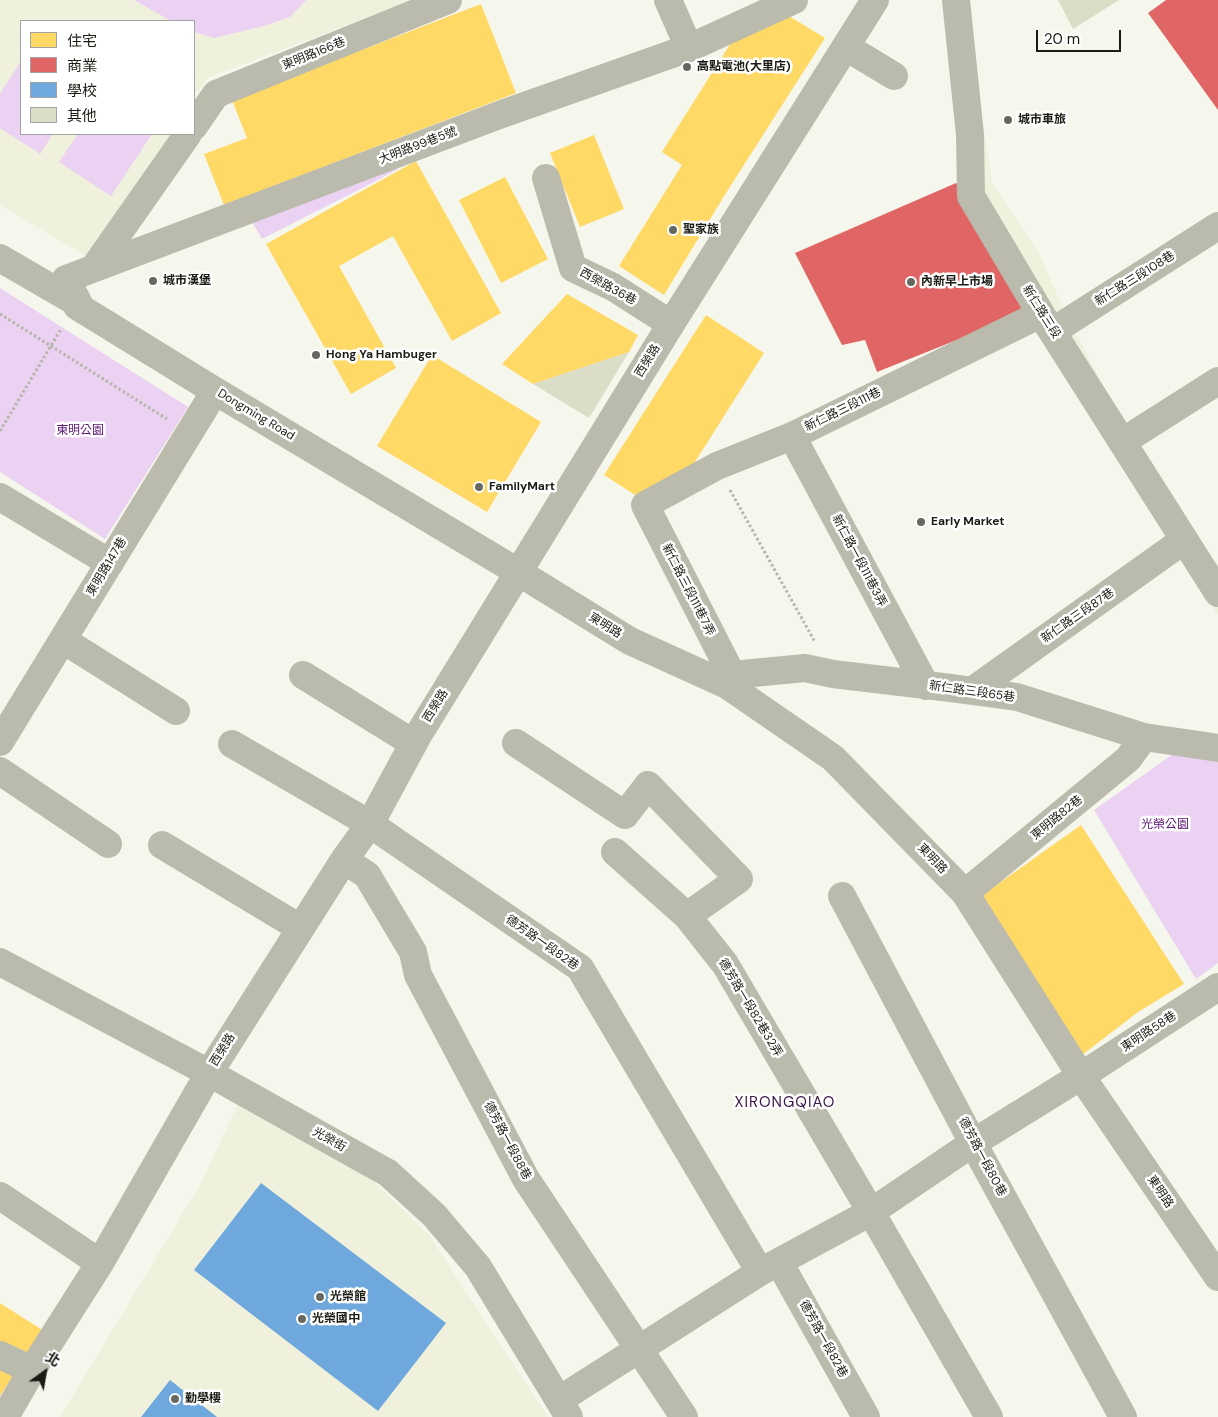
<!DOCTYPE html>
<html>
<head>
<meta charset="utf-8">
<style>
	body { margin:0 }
	#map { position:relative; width:1218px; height:1417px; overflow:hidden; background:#f6f7ec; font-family:"DM Sans","Noto Sans TC",sans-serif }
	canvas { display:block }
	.legend { position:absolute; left:20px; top:20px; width:175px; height:115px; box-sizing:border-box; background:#fff; border:1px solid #a3a4a1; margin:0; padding:6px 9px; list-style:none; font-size:15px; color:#1a1b13 }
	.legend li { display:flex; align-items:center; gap:10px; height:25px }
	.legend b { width:25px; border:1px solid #a3a4a1 }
	.north { position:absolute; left:20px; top:1347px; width:50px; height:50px; -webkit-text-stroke:4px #fff; paint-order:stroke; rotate:32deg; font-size:14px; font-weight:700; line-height:20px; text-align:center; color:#1a1b13 }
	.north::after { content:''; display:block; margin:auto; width:18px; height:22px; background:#1a1b13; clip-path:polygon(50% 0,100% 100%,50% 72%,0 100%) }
	.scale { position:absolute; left:1036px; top:30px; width:85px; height:22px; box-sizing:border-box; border:2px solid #1a1b13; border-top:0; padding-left:6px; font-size:15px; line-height:18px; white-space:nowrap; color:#1a1b13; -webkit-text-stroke:4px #fff; paint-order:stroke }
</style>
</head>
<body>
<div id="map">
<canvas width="1218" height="1417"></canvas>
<ul class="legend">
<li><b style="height:14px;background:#ffd966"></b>住宅</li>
<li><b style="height:14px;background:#e06666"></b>商業</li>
<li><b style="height:14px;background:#6fa8dc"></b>學校</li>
<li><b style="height:14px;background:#dcddc6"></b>其他</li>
</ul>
<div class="north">北</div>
<div class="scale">20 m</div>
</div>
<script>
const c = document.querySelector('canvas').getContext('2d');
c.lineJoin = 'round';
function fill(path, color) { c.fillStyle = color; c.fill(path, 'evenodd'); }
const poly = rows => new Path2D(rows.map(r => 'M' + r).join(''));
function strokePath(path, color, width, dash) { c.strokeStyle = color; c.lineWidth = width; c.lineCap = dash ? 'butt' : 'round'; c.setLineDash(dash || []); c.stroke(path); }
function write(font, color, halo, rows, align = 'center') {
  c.font = font + ' "DM Sans","Noto Sans TC",sans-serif'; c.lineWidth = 5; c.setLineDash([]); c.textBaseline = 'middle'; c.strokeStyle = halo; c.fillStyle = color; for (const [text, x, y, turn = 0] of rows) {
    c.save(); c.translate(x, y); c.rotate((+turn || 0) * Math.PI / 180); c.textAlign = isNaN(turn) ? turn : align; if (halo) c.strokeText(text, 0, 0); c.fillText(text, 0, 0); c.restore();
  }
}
fill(poly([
	[0,0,413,0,207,78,194,99,194,21,21,21,21,134,171,134,89,258,0,205],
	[966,10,992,183,1039,253,1066,315,1108,394,1218,575,1218,615,1166,538,1010,261,966,176],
	[239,1102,369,1177,429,1235,548,1417,60,1417,200,1185]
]), '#eff1dd');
fill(poly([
	[134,0,306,0,290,17,264,26,214,38,194,32,194,21,171,21],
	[21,61,21,134,53,134,40,154,0,128,0,94],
	[78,134,152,134,111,196,59,162],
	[398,167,396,170,372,183,262,239,250,218],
	[0,288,188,407,105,539,0,472],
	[1194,739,1218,746,1218,963,1196,979,1094,810]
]), '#ebd1f2');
fill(poly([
	[481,4,516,93,224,205,204,154,247,138,232,100],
	[784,13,825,38,726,193,664,295,619,266,682,165,662,152,739,30],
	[594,135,624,209,580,227,550,153],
	[416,161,501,313,452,341,393,236,339,266,396,368,351,394,266,244],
	[505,177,548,259,501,283,459,200],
	[567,294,638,335,629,352,533,384,502,364],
	[706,315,764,353,681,484,646,502,604,475],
	[432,355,541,422,487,512,377,446],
	[1081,825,1184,984,1138,1012,1077,1059,974,901],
	[0,1303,44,1331,28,1358,0,1341],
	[0,1363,15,1373,0,1396]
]), '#ffd966');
fill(poly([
	[1166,0,1218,0,1218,110,1148,13],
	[956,183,1029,311,877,372,865,340,842,345,795,253]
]), '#e06666');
fill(poly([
	[261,1183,446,1323,378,1411,194,1270],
	[170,1380,217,1417,141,1417]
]), '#6fa8dc');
fill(poly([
	[1058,0,1119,0,1073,29],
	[629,352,589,418,533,384]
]), '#dcddc6');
strokePath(poly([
	[0,314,167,419],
	[0,431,61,329],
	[730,490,815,642]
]), '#b5b6ab', 3, [2.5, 2.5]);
strokePath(poly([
	[668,0,689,48],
	[956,0,970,135,971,196,1041,314,1218,593],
	[846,47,894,76],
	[194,126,216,94,448,0],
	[546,178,573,268,613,287,671,324],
	[0,258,79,304,77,306,215,391,518,572,630,641,727,685,833,758,965,893,1081,1076,1218,1277],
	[94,268,188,134],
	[79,304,66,279,502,114,689,48,794,0],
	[1053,331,1218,226],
	[792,436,926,686],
	[1122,442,1218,381],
	[0,497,110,563],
	[63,640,176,711],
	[303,675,413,743],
	[732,675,645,505,717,466,792,436,1041,314],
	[727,685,732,675,805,668,833,674,951,688,1017,697,1144,737,1218,748],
	[972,691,1184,540],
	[0,742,215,391],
	[516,743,625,815,648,785,739,879,687,916,725,964,871,1212,989,1417],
	[232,744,370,824,580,968,760,1272],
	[0,771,108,844],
	[162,845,300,928],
	[615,852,687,916],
	[344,860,367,875,413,952,418,975,526,1179,684,1417],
	[965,893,1128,759,1144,737],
	[842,896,973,1143,1123,1417],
	[0,962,209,1073,388,1173,434,1215,478,1267,569,1417],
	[0,1196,100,1263],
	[779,1262,866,1417],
	[0,1355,32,1370],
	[559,1400,760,1272,871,1212,973,1143,1081,1076,1218,987],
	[5,1417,32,1370,100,1263,209,1073,344,860,370,824,417,737,671,324,875,0]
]), '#babbad', 28);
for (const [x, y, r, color] of [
	[687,67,5,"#67685f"],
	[1008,120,5,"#67685f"],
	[673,230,5,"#67685f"],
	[153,281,5,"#67685f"],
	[911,282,5,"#67685f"],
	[316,355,5,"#67685f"],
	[479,487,5,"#67685f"],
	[921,522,5,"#67685f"],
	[320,1297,5,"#67685f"],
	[302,1319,5,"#67685f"],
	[175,1399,5,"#67685f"]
]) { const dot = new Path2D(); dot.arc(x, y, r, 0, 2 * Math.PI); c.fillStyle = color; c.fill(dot); strokePath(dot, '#fff', 2); }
write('12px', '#1a1b13', '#fff', [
	["東明路166巷",314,54,-22],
	["大明路99巷5號",418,146,-21],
	["新仁路三段108巷",1135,279,-32],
	["西榮路36巷",608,287,29],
	["新仁路三段",1041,312,58],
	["西榮路",648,361,-58],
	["新仁路三段111巷",843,410,-26],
	["Dongming Road",256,415,31],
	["新仁路一段111巷3弄",859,561,62],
	["東明路147巷",107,567,-59],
	["新仁路三段111巷7弄",688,590,63],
	["新仁路三段87巷",1078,616,-35],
	["東明路",605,626,32],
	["新仁路三段65巷",972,692,8],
	["西榮路",436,706,-58],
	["東明路82巷",1057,818,-39],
	["東明路",932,859,46],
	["德芳路一段82巷",542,943,35],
	["德芳路一段82巷32弄",750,1008,59],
	["東明路58巷",1149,1032,-33],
	["西榮路",223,1050,-58],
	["光榮街",329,1140,29],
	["德芳路一段88巷",507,1141,62],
	["德芳路一段80巷",982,1157,62],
	["東明路",1160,1192,56],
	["德芳路一段82巷",823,1339,61]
]);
write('bold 12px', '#1a1b13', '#fff', [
	["高點電池(大里店)",697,67],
	["城市車旅",1018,120],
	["聖家族",683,230],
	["城市漢堡",163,281],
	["內新早上市場",921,282],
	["Hong Ya Hambuger",326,355],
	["FamilyMart",489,487],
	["Early Market",931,522],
	["光榮館",330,1297],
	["光榮國中",312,1319],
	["勤學樓",185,1399]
], 'left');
write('12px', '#5a1371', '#fff', [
	["東明公園",80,431],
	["光榮公園",1165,825]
]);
c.letterSpacing = '1px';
write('15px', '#3c154a', '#fff', [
	["XIRONGQIAO",785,1103]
]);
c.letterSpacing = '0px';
</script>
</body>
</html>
